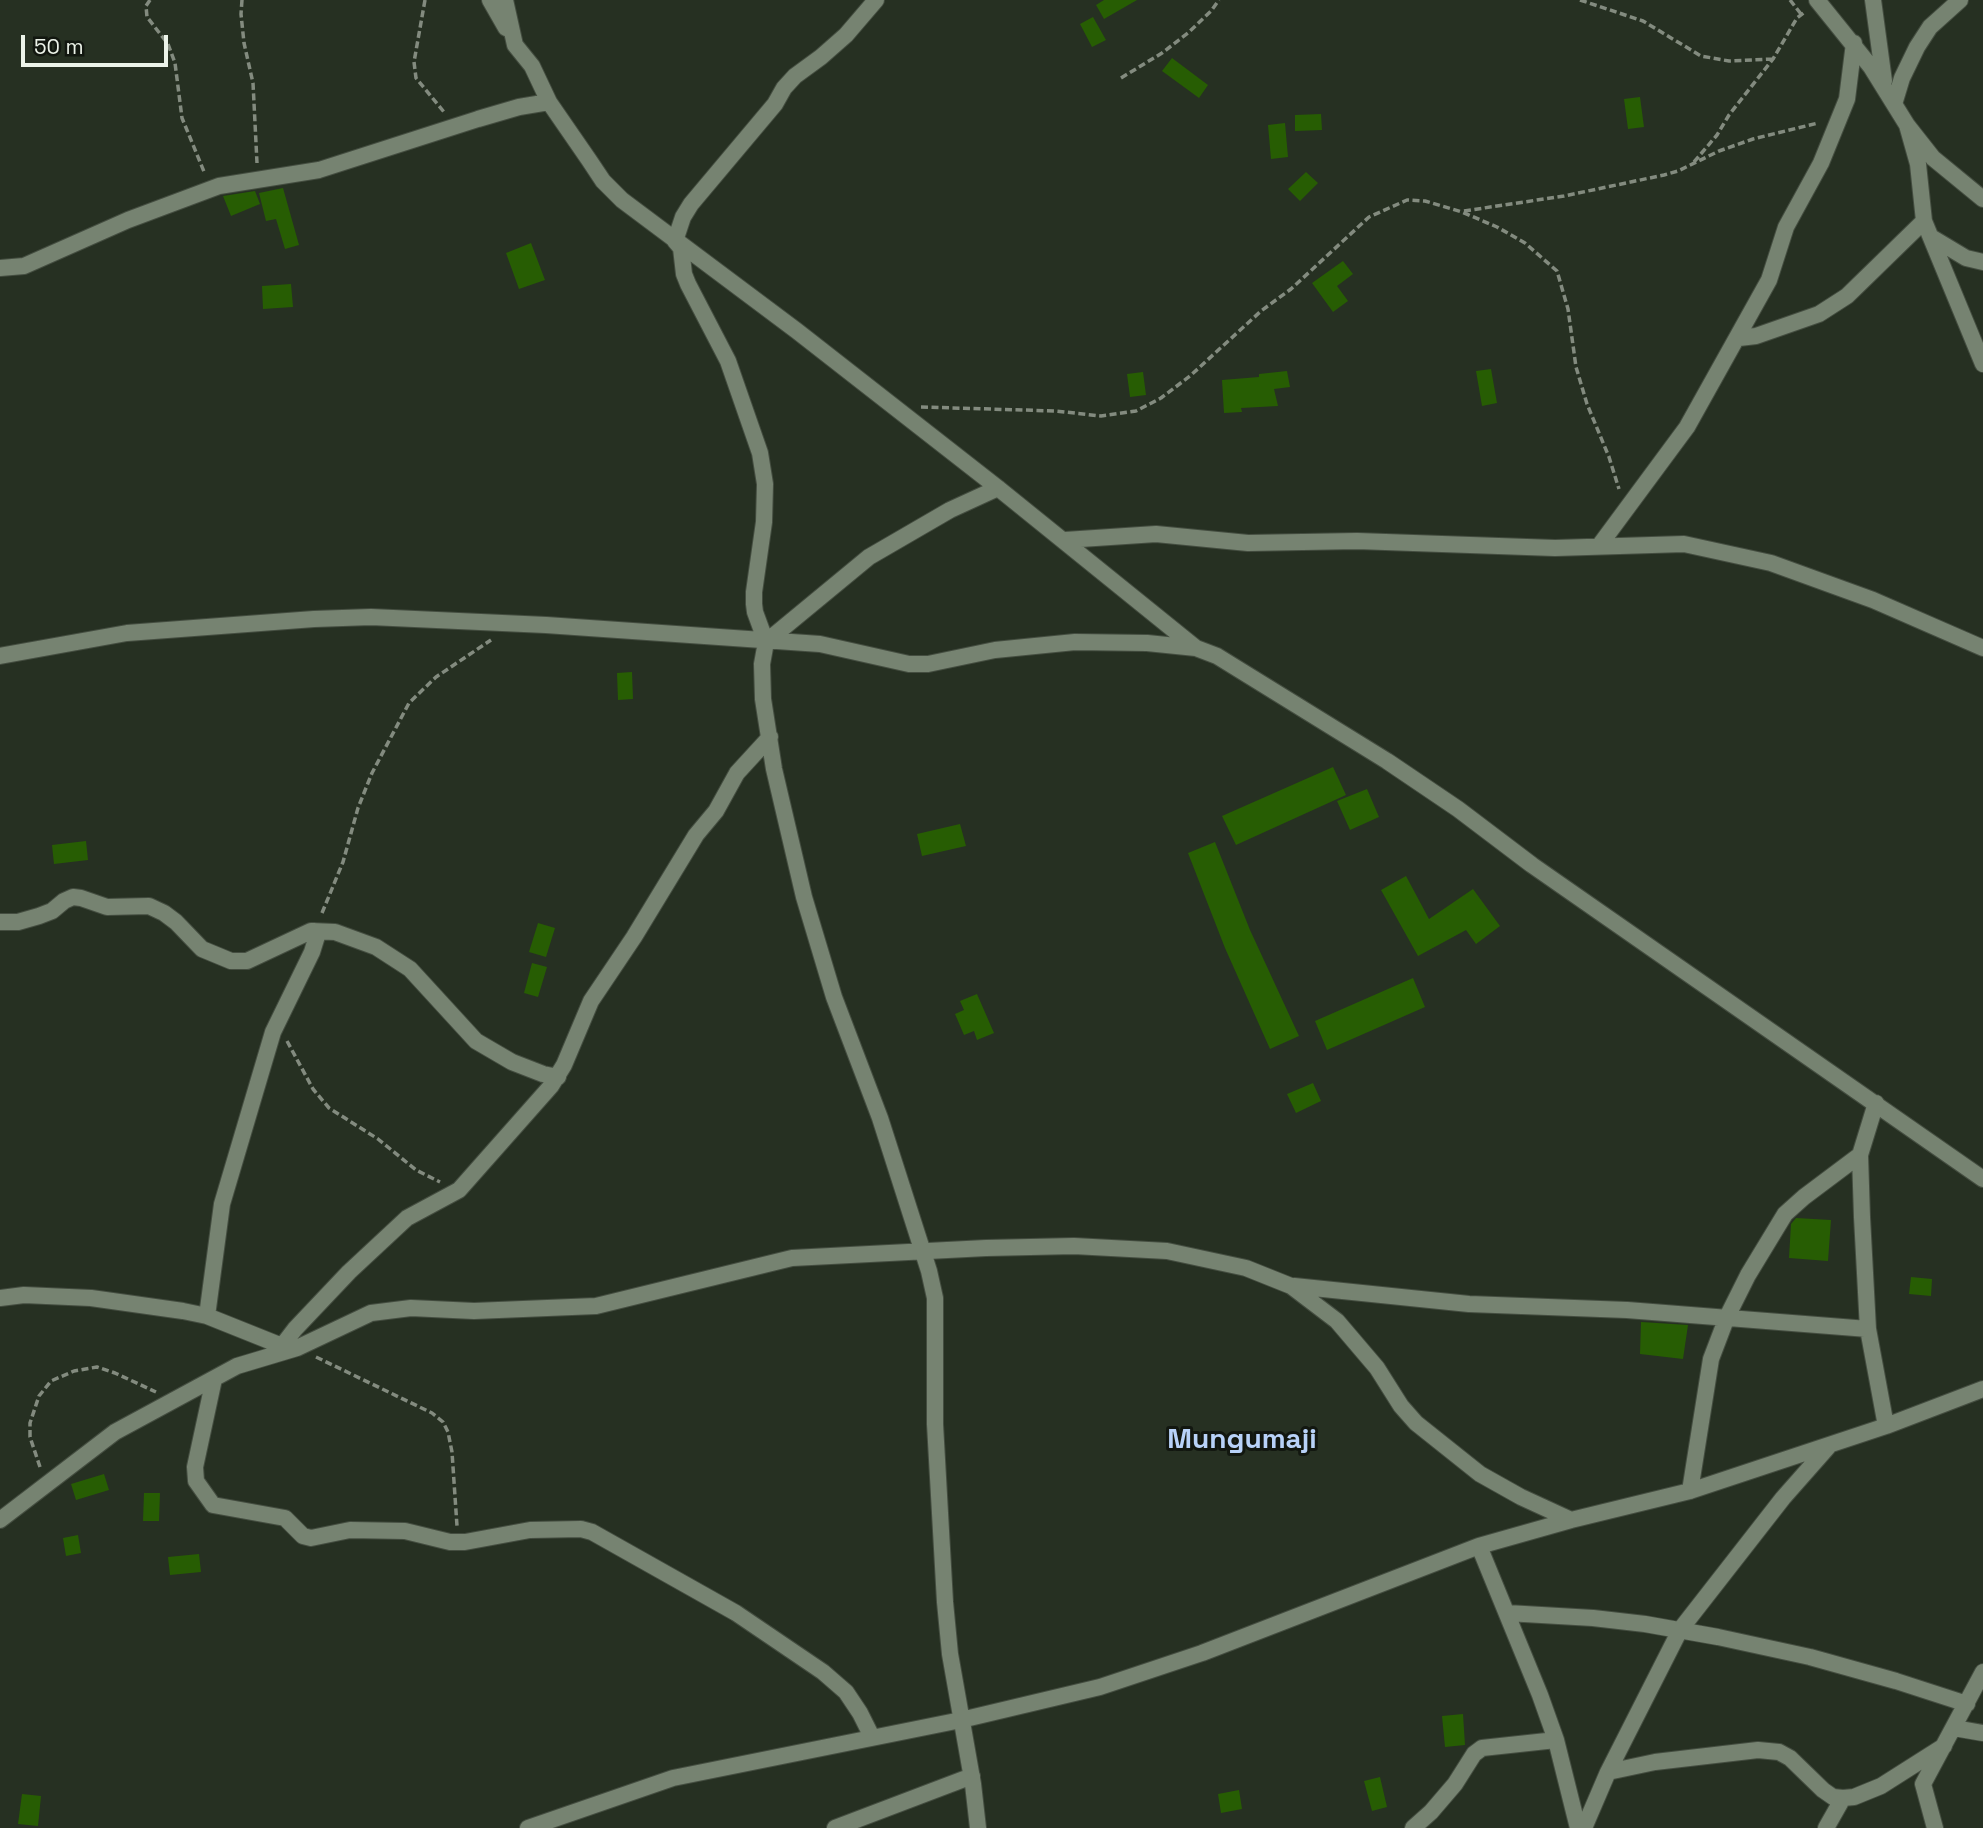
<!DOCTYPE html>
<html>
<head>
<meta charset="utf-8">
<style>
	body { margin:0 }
	#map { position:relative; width:1983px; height:1828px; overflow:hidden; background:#263022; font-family:"Space Grotesk",sans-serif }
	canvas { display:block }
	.scale { position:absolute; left:21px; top:35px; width:147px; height:32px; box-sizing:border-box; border:4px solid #ecf3e9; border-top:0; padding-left:9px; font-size:21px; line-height:24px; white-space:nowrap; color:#ecf3e9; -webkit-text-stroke:5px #121710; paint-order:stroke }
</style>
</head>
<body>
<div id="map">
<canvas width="1983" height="1828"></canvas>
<div class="scale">50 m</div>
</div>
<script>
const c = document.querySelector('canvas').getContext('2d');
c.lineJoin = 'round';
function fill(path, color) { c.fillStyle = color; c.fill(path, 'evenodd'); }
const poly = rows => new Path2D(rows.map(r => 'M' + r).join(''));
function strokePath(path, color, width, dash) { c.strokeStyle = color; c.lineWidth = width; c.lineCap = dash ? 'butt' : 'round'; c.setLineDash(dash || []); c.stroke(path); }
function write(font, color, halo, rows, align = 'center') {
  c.font = font + ' "Space Grotesk",sans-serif'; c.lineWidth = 6; c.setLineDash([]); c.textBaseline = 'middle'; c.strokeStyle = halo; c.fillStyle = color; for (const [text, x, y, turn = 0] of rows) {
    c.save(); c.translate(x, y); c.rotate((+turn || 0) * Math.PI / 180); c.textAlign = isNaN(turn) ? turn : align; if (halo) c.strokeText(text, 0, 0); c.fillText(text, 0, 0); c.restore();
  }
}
fill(poly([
	[1104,0,1137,0,1104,19,1096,5],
	[1093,17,1106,40,1092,47,1080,24],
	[1172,58,1208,85,1199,98,1162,71],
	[1640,97,1644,127,1628,129,1624,99],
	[1321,114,1322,130,1295,131,1295,115],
	[1285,123,1288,157,1271,159,1268,125],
	[1306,172,1318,183,1300,201,1288,189],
	[283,188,299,245,285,249,276,219,266,221,259,193],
	[255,191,260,204,231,216,223,196],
	[531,243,545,280,519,289,506,253],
	[1343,261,1353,274,1337,286,1348,301,1333,312,1312,283],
	[291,284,293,307,263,309,262,286],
	[1491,369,1497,403,1482,406,1476,371],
	[1287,371,1290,387,1274,389,1278,406,1241,408,1242,412,1224,413,1222,380,1259,377,1259,374],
	[1143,372,1146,395,1130,397,1127,374],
	[632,672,633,699,618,700,617,673],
	[1333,767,1346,795,1236,845,1222,816],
	[1367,789,1379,817,1350,830,1337,801],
	[960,824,966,846,922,856,917,834],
	[86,841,88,860,54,864,52,845],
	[1215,842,1250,930,1299,1036,1270,1049,1225,948,1188,853],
	[1406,876,1429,919,1473,889,1500,926,1476,944,1466,930,1418,956,1381,890],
	[538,923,555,928,546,957,529,952],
	[532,963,547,967,538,997,524,993],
	[1413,978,1425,1007,1327,1050,1315,1021],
	[977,994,994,1033,977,1040,974,1031,964,1035,955,1014,964,1010,960,1001],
	[1313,1083,1321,1101,1296,1113,1287,1094],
	[1796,1218,1831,1220,1828,1261,1789,1258,1791,1224],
	[1911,1277,1932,1279,1931,1296,1909,1294],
	[1641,1322,1688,1325,1683,1359,1640,1354],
	[104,1474,109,1490,76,1500,71,1484],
	[144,1493,160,1493,159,1521,143,1521],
	[78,1535,81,1553,66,1556,63,1538],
	[199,1554,201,1572,170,1575,168,1557],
	[1463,1714,1465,1745,1445,1747,1442,1716],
	[1380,1777,1387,1807,1372,1811,1364,1781],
	[1239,1790,1242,1809,1221,1813,1218,1794],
	[22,1794,41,1796,38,1826,18,1824]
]), '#275d03');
const minor = poly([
	[490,0,506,28],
	[505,0,515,45,532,66,549,102,589,160,603,181,622,200,797,331,998,488,1196,648,1217,656,1387,761,1458,809,1532,865,1983,1179],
	[876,0,846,35,821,57,795,76,784,88,775,104,691,204,683,217,675,241,681,248,684,274,688,284,728,361,760,453,765,484,764,522,754,592,754,604,755,612,766,642,762,664,763,699,774,769,804,897,834,997,880,1118,929,1271,935,1298,935,1424,945,1602,950,1654,973,1784,978,1828],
	[1817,0,1871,67,1907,125,1933,158,1983,199],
	[1873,0,1884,81],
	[1895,101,1902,78,1917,47,1930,27,1960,0],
	[1924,221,1983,364],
	[1931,237,1966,258,1983,262],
	[0,268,24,266,128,220,219,186,319,170,478,119,519,107,549,102],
	[1739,338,1756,336,1819,314,1847,296,1924,221,1918,164,1907,125],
	[1065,540,1156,534,1248,543,1357,541,1555,548,1684,544,1771,563,1873,600,1983,648],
	[1599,546,1687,427,1769,280,1786,227,1821,163,1847,99,1854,43],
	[766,642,869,557,950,510,998,488],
	[0,656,127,633,314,619,371,617,546,625,820,644,909,664,928,664,995,650,1075,642,1147,643,1196,648],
	[0,922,18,922,39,916,52,911,64,901,73,897,81,898,107,907,149,906,164,913,176,922,202,949,231,961,247,961,311,931,335,932,376,947,410,969,476,1041,512,1062,543,1074,558,1077],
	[1876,1103,1860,1155,1862,1217,1868,1329,1886,1426],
	[1294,1286,1469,1304,1627,1310,1868,1329],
	[0,1298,24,1295,91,1298,183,1311,207,1316,282,1346],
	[207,1316,222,1204,273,1032,312,952,317,936,314,931],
	[280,1353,282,1346,295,1329,349,1272,407,1218,459,1190,551,1086,564,1065,591,1001,634,937,696,835,716,811,737,773,770,737],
	[214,1379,195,1467,196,1481,213,1505,285,1518,303,1536,311,1538,350,1530,405,1531,450,1542,465,1542,530,1530,581,1529,592,1532,736,1613,823,1672,846,1692,860,1713,872,1737],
	[1690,1491,1711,1359,1727,1317,1748,1275,1785,1214,1804,1197,1860,1155],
	[0,1520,115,1432,237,1366,297,1348,371,1313,411,1308,474,1311,596,1306,792,1258,986,1248,1074,1246,1167,1251,1246,1268,1291,1286,1337,1321,1377,1368,1401,1406,1416,1423,1480,1474,1521,1497,1571,1520],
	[1479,1546,1540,1695,1556,1740,1578,1828],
	[1507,1613,1593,1618,1645,1624,1718,1637,1810,1657,1896,1681,1967,1704],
	[1954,1728,1983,1733],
	[1608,1772,1655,1762,1758,1750,1779,1752,1790,1758,1823,1790,1833,1797,1843,1798,1854,1797,1881,1786,1944,1746],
	[528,1828,673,1778,961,1720,1100,1687,1202,1653,1479,1546,1571,1520,1690,1491,1886,1426,1983,1389],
	[835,1828,972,1776],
	[1413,1828,1431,1812,1455,1784,1474,1754,1482,1748,1556,1740],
	[1584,1828,1608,1772,1680,1630,1783,1498,1828,1447],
	[1826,1828,1843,1798],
	[1935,1828,1923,1784,1983,1672]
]);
strokePath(minor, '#444d40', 18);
strokePath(poly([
	[150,0,146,6,147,17,168,44,175,63,182,118,205,174],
	[242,0,241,14,244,43,253,83,257,163],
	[425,0,414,62,416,78,444,112],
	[1580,0,1643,21,1701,56,1729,61,1773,59],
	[1790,0,1801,14],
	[1121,78,1162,53,1188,33,1211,11,1219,0],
	[1694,162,1717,135,1729,115,1773,59,1797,18,1806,11],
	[1464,211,1564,196,1664,175,1678,171,1719,151,1753,139,1818,123],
	[921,407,1056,411,1101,416,1136,411,1161,398,1190,376,1261,311,1291,289,1369,217,1407,200,1425,201,1462,212,1497,227,1525,243,1557,271,1568,309,1576,367,1587,404,1609,457,1619,489],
	[322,913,343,862,358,808,372,773,409,703,436,677,491,640],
	[287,1041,313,1089,329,1108,378,1139,416,1170,440,1182],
	[316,1357,432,1413,443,1422,448,1432,452,1452,457,1526],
	[40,1467,30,1437,30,1423,39,1396,51,1381,74,1371,97,1367,115,1373,156,1392]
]), '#838b7f', 3.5, [7, 3.5]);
strokePath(minor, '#768371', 16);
write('bold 28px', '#b8d2f8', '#121710', [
	["Mungumaji",1242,1440]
]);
</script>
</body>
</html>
